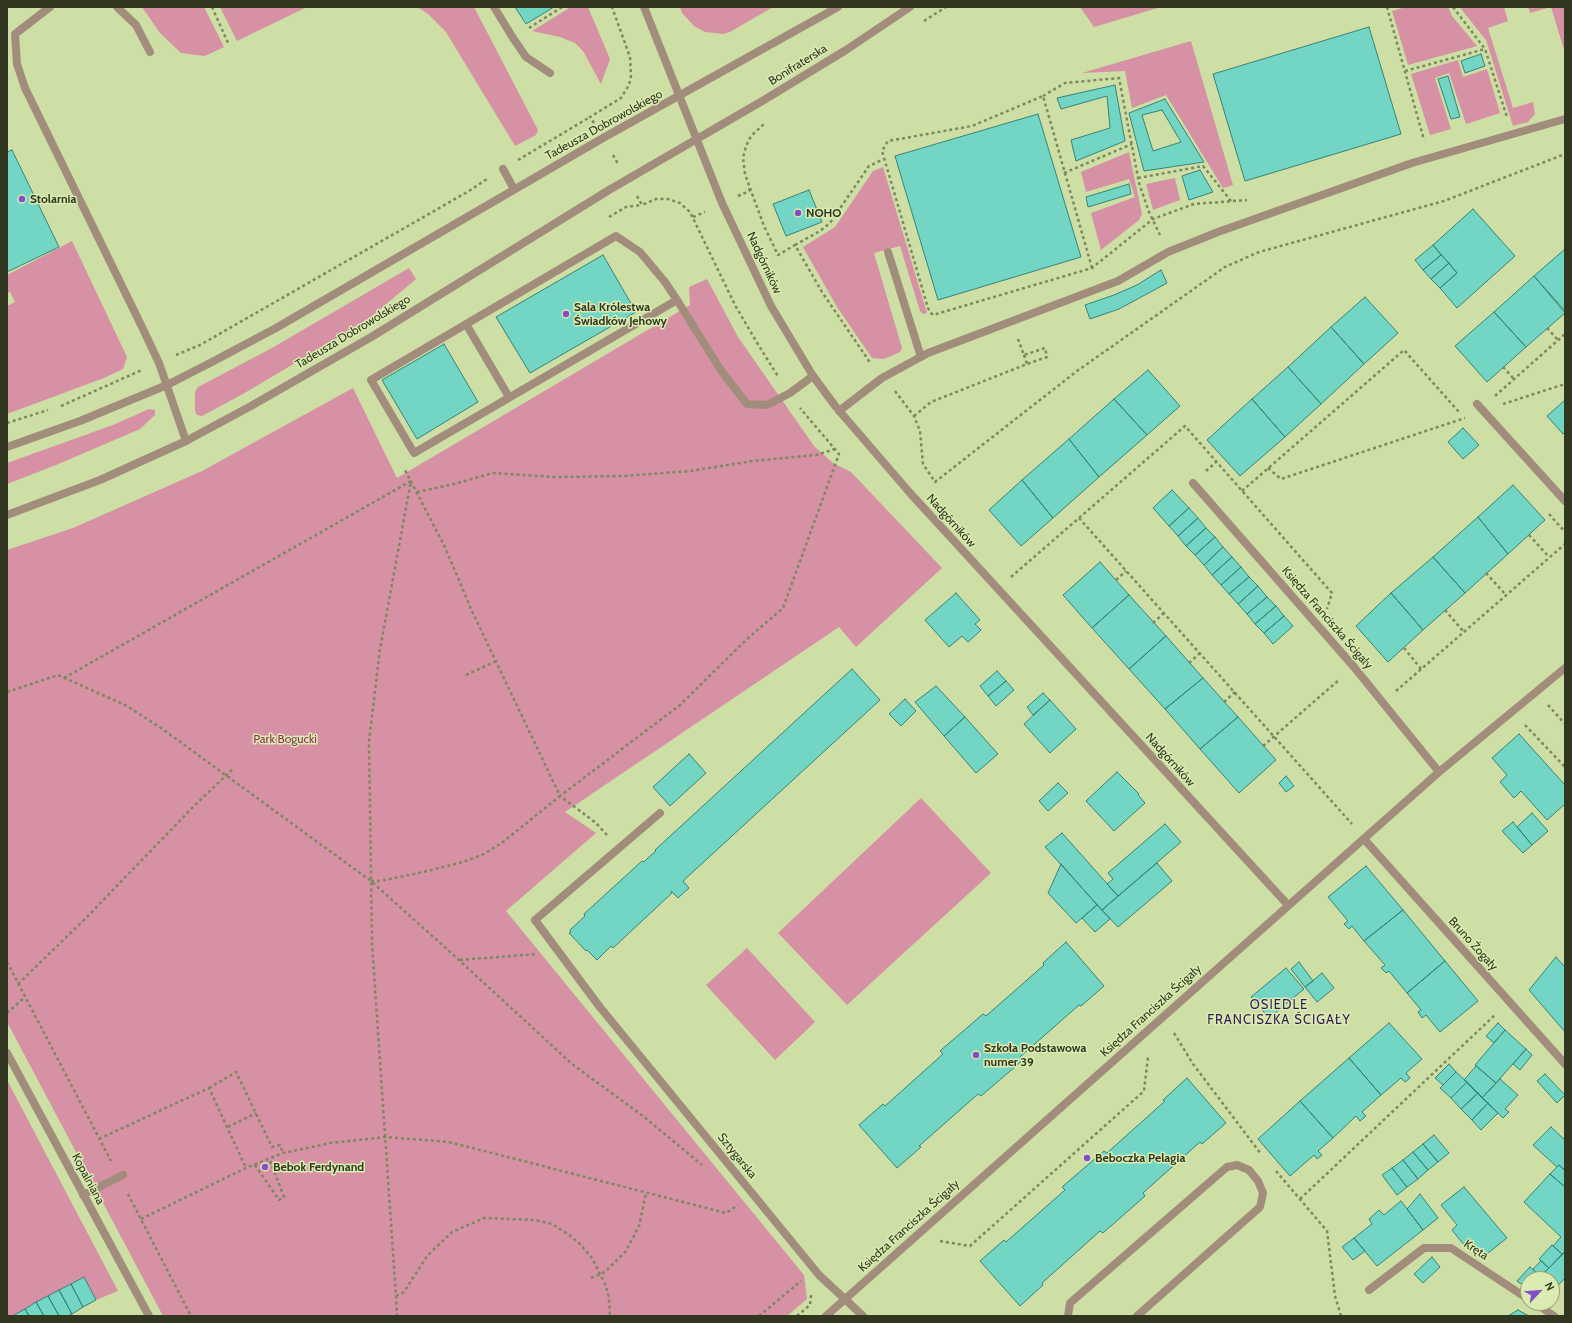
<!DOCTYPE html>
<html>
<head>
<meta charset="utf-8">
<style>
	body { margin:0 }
	#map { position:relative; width:1572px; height:1323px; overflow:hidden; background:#cedfa5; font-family:Cabin,sans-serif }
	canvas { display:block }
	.frame { position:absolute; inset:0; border:8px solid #30361f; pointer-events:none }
	.north { position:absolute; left:1520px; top:1271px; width:40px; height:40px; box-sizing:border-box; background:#dbecb2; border:1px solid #97a377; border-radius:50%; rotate:64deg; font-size:11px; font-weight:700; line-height:16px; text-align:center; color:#30361f }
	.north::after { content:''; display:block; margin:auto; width:14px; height:18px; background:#844ec6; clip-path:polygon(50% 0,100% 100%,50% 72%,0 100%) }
</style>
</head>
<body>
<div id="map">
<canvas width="1572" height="1323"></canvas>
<div class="frame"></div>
<div class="north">N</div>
</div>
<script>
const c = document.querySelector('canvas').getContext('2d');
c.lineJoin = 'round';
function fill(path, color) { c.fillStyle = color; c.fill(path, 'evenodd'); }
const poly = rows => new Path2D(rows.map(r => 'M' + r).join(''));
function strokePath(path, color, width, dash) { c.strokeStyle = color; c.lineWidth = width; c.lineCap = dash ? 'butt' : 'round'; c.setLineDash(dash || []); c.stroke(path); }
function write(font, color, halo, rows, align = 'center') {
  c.font = font + ' Cabin,sans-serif'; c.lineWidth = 3; c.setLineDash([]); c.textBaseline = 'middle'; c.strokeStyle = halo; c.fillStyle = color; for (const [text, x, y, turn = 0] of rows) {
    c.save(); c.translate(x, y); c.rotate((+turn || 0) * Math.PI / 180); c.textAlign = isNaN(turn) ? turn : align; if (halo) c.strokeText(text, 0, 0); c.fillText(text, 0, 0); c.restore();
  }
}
fill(poly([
	[142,7,204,7,224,47,205,56,181,53,160,33],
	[220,7,307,7,237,41],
	[417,7,474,7,538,130,536,135,515,146,446,32,427,13],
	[571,7,588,7,610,59,601,84,583,51,575,43,560,37,532,31],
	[680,7,773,7,730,32,723,34,705,32,694,26,682,13],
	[1080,7,1161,7,1094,27],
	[1406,7,1448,7,1452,16,1477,46,1408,65,1392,11],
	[1463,7,1504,7,1508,21,1488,28,1513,108,1533,102,1535,114,1528,122,1513,126,1486,40,1461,9],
	[1528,7,1565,7,1565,53,1551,7,1530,13],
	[1191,41,1233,185,1223,188,1166,95,1132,108,1125,71,1082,73],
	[1458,60,1463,77,1487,69,1500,113,1466,124,1449,73,1435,78,1451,129,1430,135,1411,74],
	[1129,152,1142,214,1139,220,1101,250,1091,213,1135,197,1129,179,1086,192,1081,172],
	[883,167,927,313,923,314,920,311,900,246,874,253,902,348,900,352,884,359,872,358,837,307,803,247,835,227,873,171],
	[1175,178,1180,200,1153,210,1146,184],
	[72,241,127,357,123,369,104,378,7,414,7,306,15,302,10,292,7,293,7,275],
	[409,268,416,279,366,321,243,394,202,416,197,415,195,411,195,392,198,387,272,348],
	[707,279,738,337,814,446,833,463,851,472,942,568,856,647,839,627,565,812,596,833,506,911,804,1275,807,1299,787,1316,163,1316,7,1022,7,550,73,528,202,471,353,388,397,478,690,305,689,287],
	[149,409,155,410,155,415,140,429,56,465,7,484,7,463,113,425],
	[921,798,991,873,847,1005,778,933],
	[747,948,815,1022,775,1060,706,985],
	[7,1080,118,1291,96,1300,84,1277,12,1316,7,1316]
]), '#d691a4');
const building = poly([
	[515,7,554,7,526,24,515,7],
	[1369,27,1401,134,1245,181,1213,74,1369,27],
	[1481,54,1485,66,1465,73,1461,61,1481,54],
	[1448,76,1460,117,1451,119,1438,79,1448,76],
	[1115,85,1125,141,1076,161,1071,140,1110,128,1107,96,1061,109,1057,98,1115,85],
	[1165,99,1204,162,1144,171,1129,113,1165,99],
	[1162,110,1181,142,1153,151,1142,115,1162,110],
	[1038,114,1081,257,938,300,895,156,1038,114],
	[12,150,59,247,7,272,7,152,12,150],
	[1200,170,1213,192,1189,200,1182,176,1200,170],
	[1129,184,1131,194,1088,207,1086,197,1129,184],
	[809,190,822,222,786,236,773,204,809,190],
	[1473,209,1515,256,1457,308,1440,288,1457,273,1433,245,1473,209],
	[1433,245,1441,255,1423,270,1415,260,1433,245],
	[1565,249,1565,311,1534,276,1565,249],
	[603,255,636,312,530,373,496,317,603,255],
	[1441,255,1449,263,1431,279,1423,270,1441,255],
	[1449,263,1457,273,1440,288,1431,279,1449,263],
	[1161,270,1167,283,1119,309,1090,319,1085,305,1114,295,1137,285,1161,270],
	[1534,276,1565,313,1526,347,1494,312,1534,276],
	[1365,297,1398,333,1364,364,1331,327,1365,297],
	[1494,312,1526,347,1487,382,1455,346,1494,312],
	[1331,327,1364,364,1321,404,1288,367,1331,327],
	[444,344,478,402,417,439,382,380,444,344],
	[1288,367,1321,404,1285,437,1252,399,1288,367],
	[1148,370,1180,406,1147,435,1114,399,1148,370],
	[1114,399,1147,435,1099,477,1069,439,1114,399],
	[1252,399,1285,437,1240,476,1207,440,1252,399],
	[1565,400,1565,432,1563,434,1547,416,1565,400],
	[1463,428,1479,445,1463,459,1448,442,1463,428],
	[1069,439,1099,477,1053,518,1022,480,1069,439],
	[1022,480,1053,518,1021,546,989,510,1022,480],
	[1513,485,1545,520,1508,554,1478,517,1513,485],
	[1172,490,1189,508,1169,526,1153,508,1172,490],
	[1189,508,1198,518,1178,536,1169,526,1189,508],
	[1478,517,1508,554,1465,593,1433,557,1478,517],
	[1198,518,1206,528,1186,546,1178,536,1198,518],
	[1206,528,1215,537,1195,555,1186,546,1206,528],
	[1215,537,1223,547,1204,565,1195,555,1215,537],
	[1223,547,1232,557,1212,575,1204,565,1223,547],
	[1232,557,1241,567,1221,585,1212,575,1232,557],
	[1433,557,1465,593,1423,630,1391,593,1433,557],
	[1100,562,1129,595,1092,628,1063,595,1100,562],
	[1241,567,1249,577,1229,594,1221,585,1241,567],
	[1249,577,1258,586,1238,604,1229,594,1249,577],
	[1258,586,1267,597,1247,614,1238,604,1258,586],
	[956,593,980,620,975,624,981,630,968,642,962,636,949,647,925,620,956,593],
	[1391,593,1423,630,1388,662,1356,626,1391,593],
	[1129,595,1166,636,1129,669,1092,628,1129,595],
	[1267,597,1276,606,1255,624,1247,614,1267,597],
	[1276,606,1284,616,1264,633,1255,624,1276,606],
	[1284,616,1293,626,1273,644,1264,633,1284,616],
	[1166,636,1203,678,1165,709,1129,669,1166,636],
	[852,669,880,700,683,881,689,888,678,898,671,891,672,893,613,948,611,946,597,960,587,950,586,951,569,933,571,932,570,930,585,916,584,914,642,861,644,862,650,856,656,851,655,850,852,669],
	[997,671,1006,681,988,696,980,686,997,671],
	[1203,678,1238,717,1200,749,1165,709,1203,678],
	[1006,681,1014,690,996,706,988,696,1006,681],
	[936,686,965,717,944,736,915,702,936,686],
	[1043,693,1050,700,1033,715,1027,707,1043,693],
	[905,699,916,711,901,726,889,714,905,699],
	[1050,700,1076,729,1050,753,1024,724,1050,700],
	[965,717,998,754,976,773,944,736,965,717],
	[1238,717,1276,760,1239,793,1200,749,1238,717],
	[1519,734,1565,785,1565,804,1547,820,1521,791,1514,798,1500,782,1507,775,1492,758,1519,734],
	[689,754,706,773,670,806,653,787,689,754],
	[1117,772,1139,794,1138,795,1145,803,1114,831,1086,801,1117,772],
	[1286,776,1294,786,1286,792,1279,783,1286,776],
	[1058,783,1068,793,1048,811,1039,801,1058,783],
	[1532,813,1548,831,1532,845,1517,827,1532,813],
	[1513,822,1532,845,1523,853,1502,831,1513,822],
	[1165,824,1181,842,1118,896,1107,884,1113,879,1108,873,1165,824],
	[1062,833,1118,896,1102,910,1045,847,1062,833],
	[1157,863,1172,881,1118,927,1102,910,1157,863],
	[1061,864,1097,905,1076,923,1048,893,1061,864],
	[1366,866,1403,910,1364,941,1352,926,1349,929,1344,924,1348,921,1328,897,1366,866],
	[1097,905,1110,919,1095,932,1082,918,1097,905],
	[1403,910,1445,961,1407,993,1389,971,1386,973,1381,968,1385,965,1364,941,1403,910],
	[1066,942,1104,986,1081,1006,1079,1005,1020,1057,1023,1060,981,1096,978,1094,919,1146,921,1147,897,1168,859,1125,883,1104,885,1106,943,1054,940,1051,983,1014,986,1016,1044,965,1043,963,1066,942],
	[1556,957,1565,967,1565,1032,1529,990,1556,957],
	[1445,961,1478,1001,1440,1032,1426,1015,1422,1018,1418,1012,1421,1010,1407,993,1445,961],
	[1299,962,1313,981,1305,987,1291,969,1299,962],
	[1286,968,1304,989,1269,1018,1251,997,1286,968],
	[1322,973,1334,988,1317,1002,1305,987,1322,973],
	[1389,1023,1422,1059,1406,1073,1410,1078,1405,1082,1401,1078,1381,1095,1349,1058,1389,1023],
	[1498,1023,1505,1030,1494,1043,1486,1036,1498,1023],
	[1505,1030,1526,1049,1496,1083,1475,1065,1505,1030],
	[1526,1049,1532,1055,1520,1070,1513,1064,1526,1049],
	[1349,1058,1381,1095,1362,1112,1366,1116,1360,1121,1356,1116,1333,1138,1300,1101,1349,1058],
	[1449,1064,1456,1072,1443,1085,1435,1078,1449,1064],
	[1476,1066,1496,1083,1482,1098,1464,1080,1476,1066],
	[1456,1072,1467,1082,1451,1098,1440,1088,1456,1072],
	[1545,1074,1565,1095,1557,1103,1537,1081,1545,1074],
	[1187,1078,1226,1123,1202,1144,1200,1142,1143,1193,1145,1196,1103,1233,1100,1231,1042,1283,1043,1285,1020,1306,980,1261,1004,1240,1006,1242,1065,1190,1062,1187,1104,1151,1107,1153,1165,1101,1163,1100,1187,1078],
	[1500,1079,1518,1095,1505,1109,1509,1112,1503,1118,1482,1098,1500,1079],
	[1467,1082,1478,1093,1461,1109,1451,1098,1467,1082],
	[1478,1093,1488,1103,1472,1120,1461,1109,1478,1093],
	[1300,1101,1333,1138,1318,1151,1322,1155,1317,1159,1314,1155,1290,1176,1258,1139,1300,1101],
	[1488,1103,1498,1113,1481,1130,1472,1120,1488,1103],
	[1551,1127,1565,1140,1565,1171,1559,1165,1557,1167,1533,1145,1551,1127],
	[1434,1135,1449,1153,1438,1162,1423,1144,1434,1135],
	[1423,1144,1438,1162,1428,1170,1413,1152,1423,1144],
	[1413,1152,1428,1170,1418,1179,1403,1160,1413,1152],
	[1403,1160,1418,1179,1407,1187,1392,1168,1403,1160],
	[1559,1165,1565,1170,1565,1187,1550,1174,1559,1165],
	[1392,1168,1407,1187,1397,1195,1382,1175,1392,1168],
	[1550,1174,1565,1187,1565,1252,1562,1254,1553,1246,1561,1237,1524,1202,1550,1174],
	[1464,1187,1507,1238,1483,1257,1471,1241,1465,1246,1452,1230,1457,1225,1441,1205,1464,1187],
	[1420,1194,1438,1218,1423,1230,1407,1209,1420,1194],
	[1401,1201,1423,1230,1377,1266,1354,1238,1372,1224,1369,1219,1379,1210,1384,1215,1401,1201],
	[1354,1238,1365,1251,1353,1260,1342,1247,1354,1238],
	[1552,1245,1562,1254,1549,1268,1539,1259,1552,1245],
	[1565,1252,1565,1278,1552,1292,1552,1279,1538,1279,1565,1252],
	[1432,1257,1440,1267,1423,1283,1414,1274,1432,1257],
	[1541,1261,1549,1268,1540,1276,1533,1269,1541,1261],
	[1530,1267,1540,1276,1538,1279,1528,1279,1528,1289,1517,1281,1530,1267],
	[84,1277,96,1300,83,1307,71,1284,84,1277],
	[71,1284,83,1307,72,1314,59,1290,71,1284],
	[59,1290,72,1314,68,1316,59,1316,48,1296,59,1290],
	[48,1296,59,1316,44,1316,36,1302,48,1296],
	[36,1302,44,1316,29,1316,25,1309,36,1302],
	[25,1309,29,1316,14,1316,14,1315,25,1309],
	[1518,1310,1529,1316,1508,1316,1518,1310]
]);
fill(building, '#73d5c4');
strokePath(building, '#358377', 1);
strokePath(poly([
	[212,7,229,45],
	[1387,7,1424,140],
	[1453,7,1485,49,1507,117],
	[924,21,946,7],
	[529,28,562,7],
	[1405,71,1485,49],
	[1043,96,1065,83,1119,78,1139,183,1149,212,1160,235],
	[594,123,590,117,621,98,629,85,631,76,630,57,612,7],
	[613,155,618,164],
	[518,160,590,117],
	[1064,173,1132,144],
	[1138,178,1203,166,1231,201],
	[750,188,764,226,778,255,795,245,822,292,871,364],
	[637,196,642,205,656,199,668,199,680,203,690,212,736,307,759,346,779,378],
	[738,196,749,191,750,188,745,174,743,158,746,146,751,136,764,124],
	[609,217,626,207,642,205],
	[693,217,705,212],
	[795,245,820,231,830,223,869,166,884,159],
	[1092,268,1043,96,972,126,888,141,882,151,928,308,930,312,933,315,1092,268,1153,219,1194,204,1247,200],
	[1547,328,1558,340],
	[176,355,200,345,469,191,487,179],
	[1024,355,1027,364],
	[1503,367,1514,379],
	[895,391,914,416,920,431,923,464,935,482,1077,371,1225,267,1259,252,1444,201,1565,154],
	[1495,396,1565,334],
	[1503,404,1565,384],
	[61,406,142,370],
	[914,416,931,402,1027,364,1047,357,1045,348,1024,355,1018,339],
	[7,423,48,410],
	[1268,468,1281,479,1465,418],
	[1206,471,1216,462],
	[1242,491,1404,350,1459,412],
	[417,492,454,484,493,473,554,477,624,476,690,471,753,461,816,455,835,449],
	[1549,514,1565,532],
	[1079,518,1352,824],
	[1529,535,1549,557],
	[1486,573,1506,595],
	[1011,577,1185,426,1332,593,1327,609],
	[1116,580,1126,571],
	[1445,610,1464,632],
	[1153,623,1164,613],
	[1404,648,1421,669],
	[1189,663,1200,653],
	[466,675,496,661],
	[64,678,411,481,380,649,369,741,372,944,396,1296,397,1316],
	[1396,691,1565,544],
	[7,692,58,675,127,706,161,728,371,881,459,960,572,1064,643,1116,702,1165],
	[1224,702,1235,692],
	[1548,705,1565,724],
	[1525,725,1565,767],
	[1263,746,1340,679],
	[607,835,596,823,560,796,680,705,746,640,783,608,839,454,800,408],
	[371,881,380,881,419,873,463,862,484,854,503,842,560,796,471,609,445,547,405,470],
	[460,960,537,954],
	[7,962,111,1161],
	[18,984,86,918,194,806,234,768],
	[7,1013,25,997],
	[1174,1033,1193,1064,1261,1154],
	[209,1088,236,1072,272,1147,280,1145,283,1153],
	[228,1127,256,1113],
	[99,1139,209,1088,246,1168],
	[255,1165,279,1200,284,1197,269,1158],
	[1276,1171,1327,1231,1335,1296,1341,1316],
	[128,1194,191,1316],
	[1300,1199,1496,1014],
	[141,1219,246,1168,283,1153,331,1143,386,1137,449,1142,726,1213,738,1205],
	[940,1241,970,1246,1144,1091,1148,1057],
	[591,1278,605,1272,626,1251,639,1226,646,1193],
	[396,1296,404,1292,427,1256,452,1232,484,1218,535,1220,552,1224,568,1234,580,1244,592,1258,606,1286,609,1298,610,1316],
	[759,1316,801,1281],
	[797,1316,810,1305,811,1296,809,1293]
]), '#7d8860', 2.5, [3, 3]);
strokePath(poly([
	[50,7,15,34,17,64,25,88,143,329,159,363,186,441],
	[117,7,136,25,150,52],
	[494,7,513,38,526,57,550,73],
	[503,169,514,189],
	[888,252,921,357],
	[677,300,414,453,371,380,616,236,640,252,665,282,677,300,722,372,747,404,767,405,790,393,813,376],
	[466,324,509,397],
	[839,411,882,378,928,353,1118,281,1168,252,1218,232,1412,163,1565,119],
	[599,1006,535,920,660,813],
	[83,1195,123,1175],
	[1068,1316,1070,1303,1227,1167,1237,1165,1249,1170,1258,1181,1263,1193,1260,1207,1137,1316]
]), '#a28d7c', 8);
strokePath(poly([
	[644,7,722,203,771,306,813,376,836,407,910,493,1288,905],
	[1477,404,1565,501],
	[1193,483,1354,667,1439,772],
	[1364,839,1565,1064],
	[599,1006,819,1275,863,1316],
	[7,1053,149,1316],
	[1369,1290,1424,1248,1451,1248,1528,1299],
	[1535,1303,1554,1316],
	[826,1316,1439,772,1565,668]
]), '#a28d7c', 8);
strokePath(poly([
	[7,447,80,421,167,385,212,362,276,328,603,138,838,7],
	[7,515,100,480,186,441,251,406,373,336,609,190,764,100,846,50,910,7]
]), '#a28d7c', 8);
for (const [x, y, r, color] of [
	[22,199,4,"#844ec6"],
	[798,213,4,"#844ec6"],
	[566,314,4,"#844ec6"],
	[976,1055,4,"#844ec6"],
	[1087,1158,4,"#844ec6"],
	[265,1167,4,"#844ec6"]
]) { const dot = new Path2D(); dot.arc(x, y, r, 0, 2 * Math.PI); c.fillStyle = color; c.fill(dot); strokePath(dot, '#dbecb2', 1.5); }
write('12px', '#30361f', '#dbecb2', [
	["Bonifraterska",798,65,-32],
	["Tadeusza Dobrowolskiego",604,125,-29],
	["Nadgórników",764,263,65],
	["Tadeusza Dobrowolskiego",353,332,-31],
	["Nadgórników",951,521,48],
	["Księdza Franciszka Ścigały",1327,618,49],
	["Nadgórników",1170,760,48],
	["Bruno Żogały",1473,944,48],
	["Księdza Franciszka Ścigały",1151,1011,-42],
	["Sztygarska",737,1156,51],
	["Kopalniana",88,1179,62],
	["Księdza Franciszka Ścigały",909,1226,-42],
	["Kręta",1476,1250,33]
]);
write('bold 12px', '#30361f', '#dbecb2', [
	["Stolarnia",30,199],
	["NOHO",806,213],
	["Sala Królestwa",574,307],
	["Świadków Jehowy",574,321],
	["Szkoła Podstawowa",984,1048],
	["numer 39",984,1062],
	["Beboczka Pelagia",1095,1158],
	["Bebok Ferdynand",273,1167]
], 'left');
write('12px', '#8c3252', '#dbecb2', [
	["Park Bogucki",285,739]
]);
c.letterSpacing = '1px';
write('13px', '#351b55', '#dbecb2', [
	["OSIEDLE",1279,1005],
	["FRANCISZKA ŚCIGAŁY",1279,1020]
]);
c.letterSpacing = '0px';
</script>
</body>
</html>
